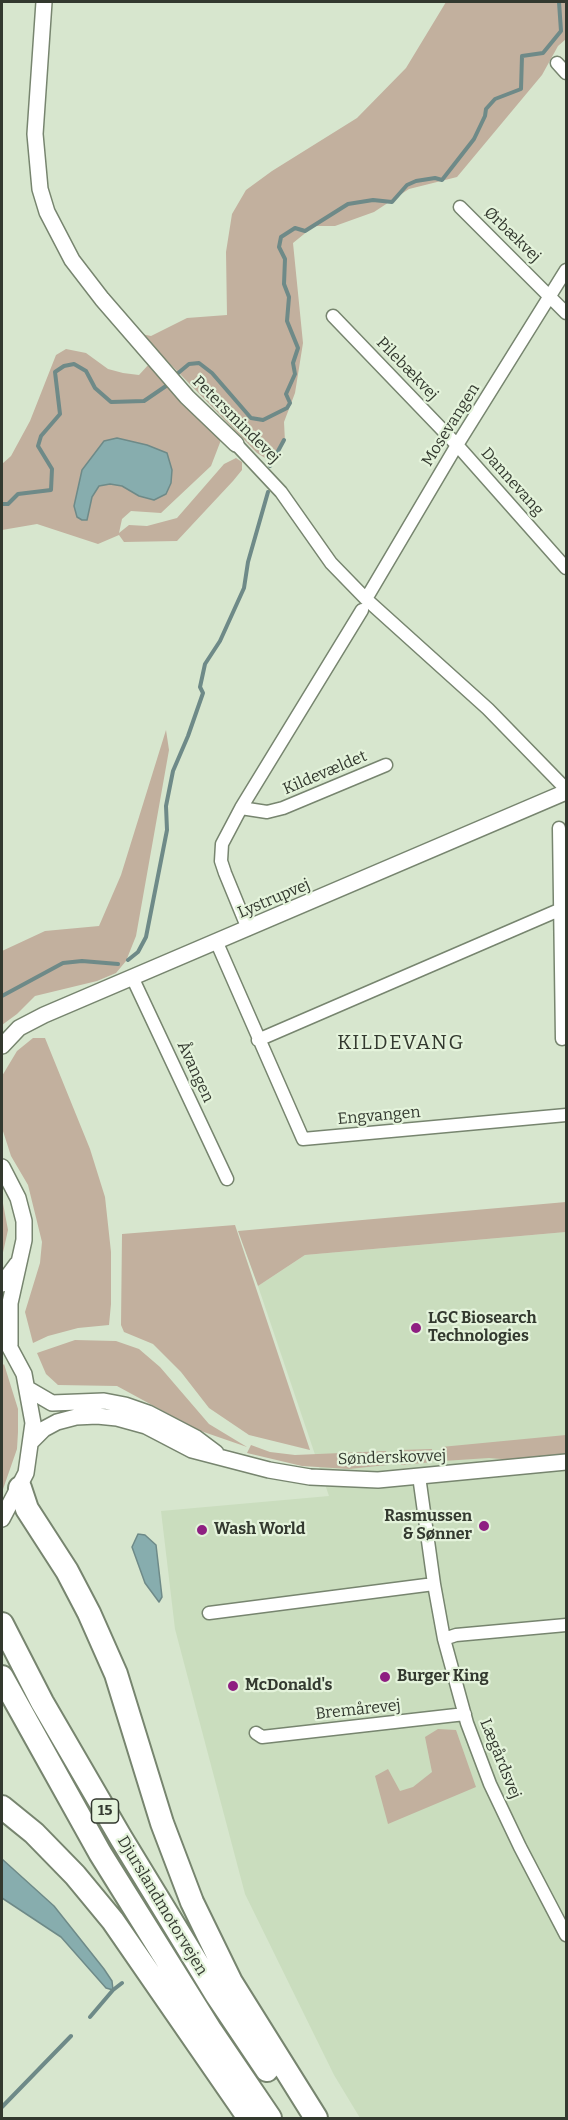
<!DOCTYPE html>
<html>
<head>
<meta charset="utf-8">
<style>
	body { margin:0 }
	#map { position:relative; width:568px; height:2120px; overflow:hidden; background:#d7e6ce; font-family:Bitter,serif }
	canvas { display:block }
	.frame { position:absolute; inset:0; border:3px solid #33392f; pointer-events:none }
</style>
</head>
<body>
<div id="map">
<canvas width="568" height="2120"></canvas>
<div class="frame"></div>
</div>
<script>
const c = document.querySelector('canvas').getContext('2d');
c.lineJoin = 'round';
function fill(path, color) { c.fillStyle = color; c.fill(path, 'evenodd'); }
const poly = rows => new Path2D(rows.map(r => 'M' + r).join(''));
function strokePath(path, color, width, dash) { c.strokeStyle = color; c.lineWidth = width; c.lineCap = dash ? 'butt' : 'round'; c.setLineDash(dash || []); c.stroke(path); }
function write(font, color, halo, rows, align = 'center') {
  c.font = font + ' Bitter,serif'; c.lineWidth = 4.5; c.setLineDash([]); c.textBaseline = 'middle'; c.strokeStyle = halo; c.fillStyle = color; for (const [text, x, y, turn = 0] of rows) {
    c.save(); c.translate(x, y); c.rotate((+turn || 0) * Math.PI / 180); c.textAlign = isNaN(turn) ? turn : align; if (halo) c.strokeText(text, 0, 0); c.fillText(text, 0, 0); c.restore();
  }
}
fill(poly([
	[566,1232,566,2118,360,2118,334,2075,245,1894,175,1629,161,1511,329,1496,258,1286,305,1255]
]), '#caddbe');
fill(poly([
	[446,2,566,2,566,39,558,46,542,75,457,177,409,189,374,212,335,226,314,226,293,243,303,343,295,393,284,422,285,442,270,461,257,453,141,334,151,336,187,318,227,315,226,252,232,214,246,190,272,171,357,118,406,68],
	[66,349,86,353,108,369,123,373,139,375,150,363,221,440,211,466,161,513,131,511,122,519,119,533,129,525,147,526,177,518,224,464,236,458,242,462,242,470,233,481,177,541,124,542,119,535,98,544,37,524,2,530,2,464,11,456,30,421,56,355],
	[166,730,169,750,136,936,126,961,116,973,97,981,35,996,17,1014,2,1025,2,951,45,931,99,926,121,875],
	[33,1038,45,1038,90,1149,105,1197,111,1252,111,1304,109,1325,78,1328,48,1336,33,1343,25,1312,40,1263,42,1242,28,1185,11,1156,2,1128,2,1076,17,1051],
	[2,1198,8,1230,2,1257,2,1197],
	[566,1202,566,1232,305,1255,258,1286,238,1231],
	[235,1225,310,1450,249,1435,209,1408,181,1372,153,1344,124,1332,121,1325,122,1234],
	[75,1340,116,1341,139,1349,160,1367,209,1424,247,1447,198,1430,117,1386,58,1385,46,1374,37,1353],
	[4,1364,18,1409,18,1432,17,1449,2,1492,2,1366],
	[566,1435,566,1454,562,1456,527,1461,489,1458,443,1461,441,1447],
	[251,1445,270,1452,295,1455,386,1451,387,1465,349,1469,302,1466,247,1453],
	[432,1449,433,1462,401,1465,400,1450],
	[438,1729,456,1730,476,1787,388,1824,375,1776,388,1769,400,1791,413,1787,432,1772,425,1737]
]), '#c2b09e');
const water = poly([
	[117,438,147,445,167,453,172,470,171,483,166,494,154,500,139,496,122,486,110,484,99,486,92,497,87,520,82,520,77,517,74,506,82,470,104,441,117,438],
	[138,1534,145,1535,156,1545,162,1597,159,1602,145,1583,132,1547,138,1534],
	[2,1859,54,1906,104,1969,112,1981,113,1990,106,1988,61,1937,2,1898,2,1859]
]);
fill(water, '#87adae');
strokePath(water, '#6e8a88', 1.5);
strokePath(poly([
	[177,374,189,364,199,363,212,373,251,418,263,420,287,408,290,403,286,394,295,374,293,363,298,348,287,321,289,297,284,284,285,259,279,247,281,237,295,228,305,231,348,204,373,200,392,202,407,185,416,181,435,178,442,180,474,139,485,116,486,109,495,99,521,89,522,56,543,53,561,31,559,2],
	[270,466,284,440],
	[2,504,8,504,18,494,51,490,52,469,38,446,41,436,60,414,55,372,64,366,74,364,86,371,95,388,111,402,144,401,166,386],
	[128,960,138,952,146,937,167,830,166,806,173,771,188,736,203,693,200,687,205,664,220,641,244,588,248,562,268,492],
	[2,996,63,963,82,961,118,964],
	[90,2017,113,1990,122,1983],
	[2,2107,71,2036]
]), '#6e8a88', 4);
const minor = poly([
	[557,63,566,73],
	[460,207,566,313],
	[333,316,457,445,566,568],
	[236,444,281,492,331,563,366,599,488,709,566,789],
	[366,599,457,445,566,270],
	[241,808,267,812,283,808,386,765],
	[559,828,562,1039],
	[248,929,225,873,221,861,222,844,241,808,362,610],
	[217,943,303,1139,566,1115],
	[133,979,227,1179],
	[258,1040,559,910],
	[419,1476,434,1584,444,1639,467,1723,490,1784,520,1847,566,1935],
	[209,1613,434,1584],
	[444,1639,456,1635,566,1625],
	[256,1733,262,1737,465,1714]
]);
const tertiary = poly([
	[44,2,35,134,40,189,47,212,72,260,102,299,187,397,236,444],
	[2,1046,19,1028,44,1015,566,792],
	[2,1167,18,1198,24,1221,24,1240,10,1303,10,1345],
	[2,1284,17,1264],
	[2,1333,24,1374,33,1423,26,1473,2,1519],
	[28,1389,52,1403,104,1401,125,1405,148,1413,196,1438,216,1453],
	[32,1441,44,1429,57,1422,76,1417,97,1416,117,1418,146,1426,192,1450,269,1470,310,1477,378,1480,566,1462]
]);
const motorway = poly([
	[20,1488,27,1509,67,1571,89,1613,116,1674,162,1823,192,1902,231,1982,316,2118],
	[2,1624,42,1702,121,1838,216,1994,267,2070],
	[2,1677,100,1853,211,2031,270,2118],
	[2,1807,34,1833,75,1875,113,1921,249,2118]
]);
strokePath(minor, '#77856f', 15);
strokePath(tertiary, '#77856f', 18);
strokePath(motorway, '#77856f', 26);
strokePath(minor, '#fff', 12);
strokePath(tertiary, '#fff', 15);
strokePath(motorway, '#fff', 22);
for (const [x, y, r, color] of [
	[416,1328,6,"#8e1f81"],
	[484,1526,6,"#8e1f81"],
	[202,1530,6,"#8e1f81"],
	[385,1677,6,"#8e1f81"],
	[233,1686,6,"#8e1f81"]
]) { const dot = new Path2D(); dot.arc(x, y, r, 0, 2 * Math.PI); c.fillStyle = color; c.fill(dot); strokePath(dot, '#e4f3db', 2); }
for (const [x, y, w] of [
	[105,1811,27]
]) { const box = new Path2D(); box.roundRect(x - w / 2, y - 12, w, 24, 4.5); c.fillStyle = '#e4f3db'; c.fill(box); strokePath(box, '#33392f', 1.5); }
write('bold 15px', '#33392f', null, [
	["15",105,1811]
]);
write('16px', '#33392f', '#e4f3db', [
	["Ørbækvej",512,235,44],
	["Pilebækvej",407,369,46],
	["Petersmindevej",236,420,45],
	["Mosevangen",451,425,-58],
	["Dannevang",512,482,48],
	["Kildevældet",325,773,-23],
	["Lystrupvej",274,899,-23],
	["Åvangen",195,1072,65],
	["Engvangen",379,1116,-5],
	["Sønderskovvej",392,1458,-2],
	["Bremårevej",358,1710,-6],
	["Lægårdsvej",500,1759,68],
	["Djurslandmotorvejen",162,1906,59]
]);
write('bold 16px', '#33392f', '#e4f3db', [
	["LGC Biosearch",428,1319],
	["Technologies",428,1337],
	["Rasmussen",472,1517,"right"],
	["& Sønner",472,1535,"right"],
	["Wash World",214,1530],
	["Burger King",397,1677],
	["McDonald's",245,1686]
], 'left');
c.letterSpacing = '1.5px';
write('20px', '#33392f', '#e4f3db', [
	["KILDEVANG",401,1043]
]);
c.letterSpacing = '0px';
</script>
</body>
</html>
